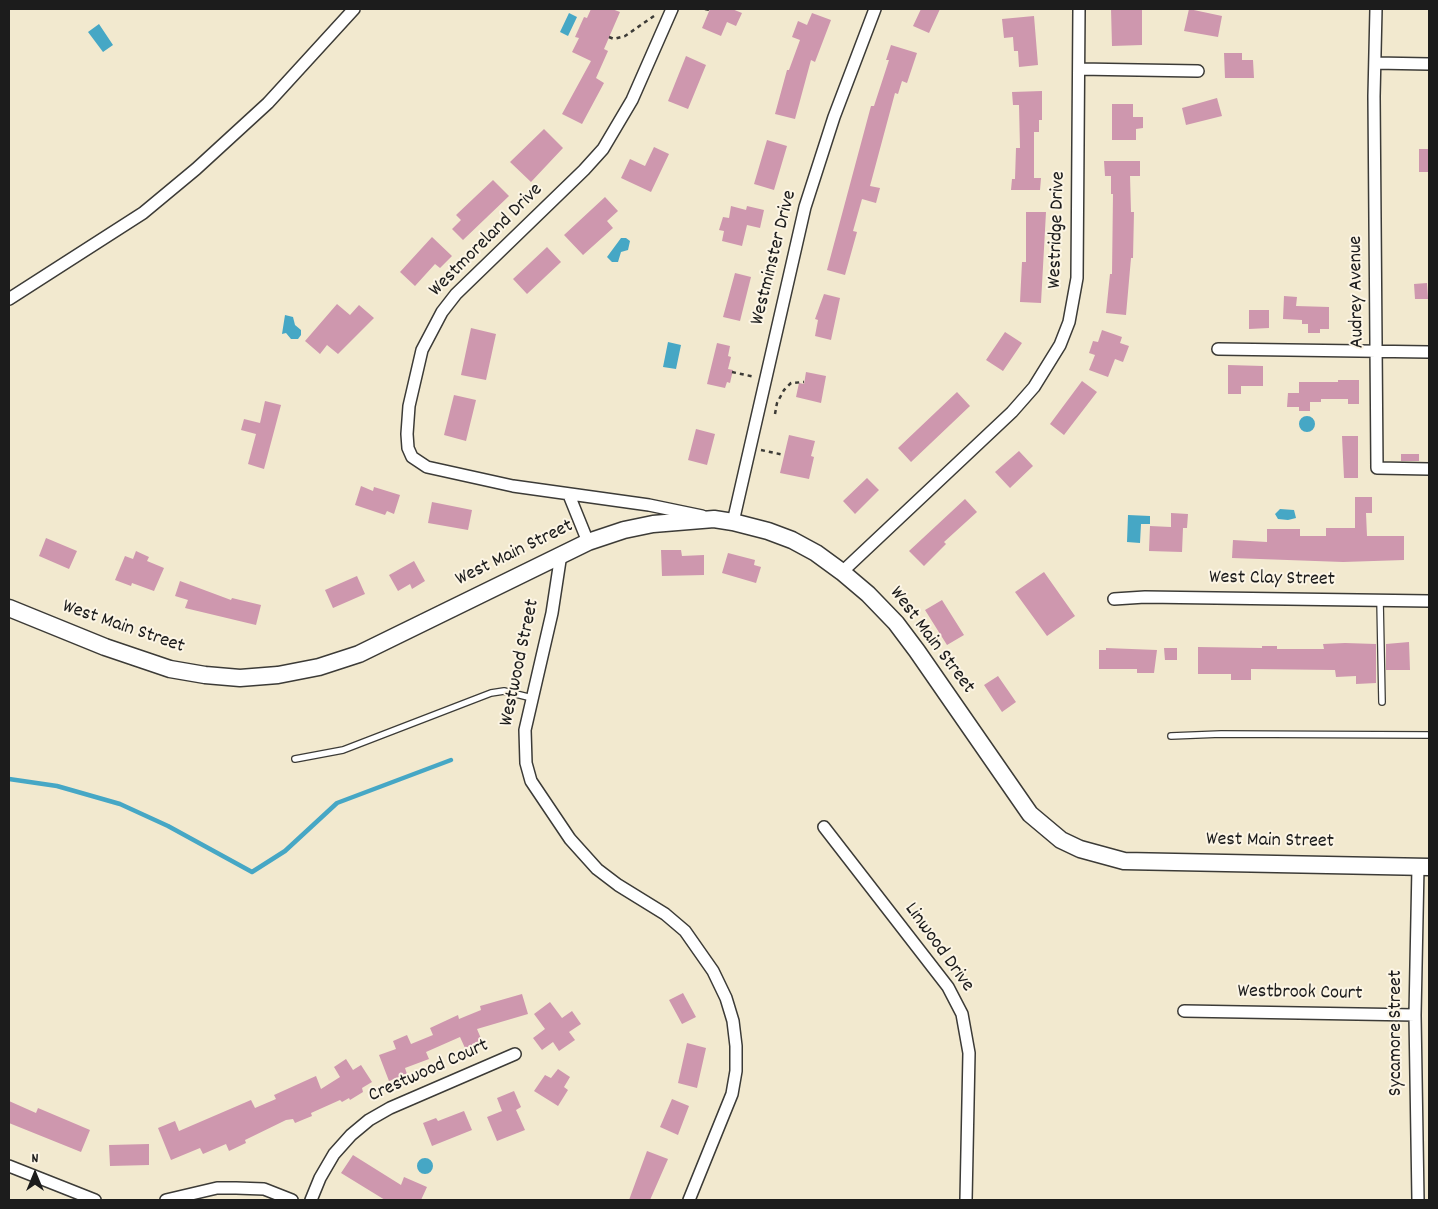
<!DOCTYPE html>
<html>
<head>
<meta charset="utf-8">
<style>
	body { margin:0 }
	#map { position:relative; width:1438px; height:1209px; overflow:hidden; background:#f2e9cf; font-family:Dekko,sans-serif }
	canvas { display:block }
	.frame { position:absolute; inset:0; border:10px solid #1c1c1c; pointer-events:none }
	.north { position:absolute; left:10px; top:1149px; width:50px; height:50px; -webkit-text-stroke:4px #fcf5e5; paint-order:stroke; rotate:0deg; font-size:14px; font-weight:700; line-height:20px; text-align:center; color:#1c1c1c }
	.north::after { content:''; display:block; margin:auto; width:18px; height:22px; background:#1c1c1c; clip-path:polygon(50% 0,100% 100%,50% 72%,0 100%) }
</style>
</head>
<body>
<div id="map">
<canvas width="1438" height="1209"></canvas>
<div class="frame"></div>
<div class="north">N</div>
</div>
<script>
const c = document.querySelector('canvas').getContext('2d');
c.lineJoin = 'round';
function fill(path, color) { c.fillStyle = color; c.fill(path, 'evenodd'); }
const poly = rows => new Path2D(rows.map(r => 'M' + r).join(''));
function strokePath(path, color, width, dash) { c.strokeStyle = color; c.lineWidth = width; c.lineCap = dash ? 'butt' : 'round'; c.setLineDash(dash || []); c.stroke(path); }
function write(font, color, halo, rows, align = 'center') {
  c.font = font + ' Dekko,sans-serif'; c.lineWidth = 4; c.setLineDash([]); c.textBaseline = 'middle'; c.strokeStyle = halo; c.fillStyle = color; for (const [text, x, y, turn = 0] of rows) {
    c.save(); c.translate(x, y); c.rotate((+turn || 0) * Math.PI / 180); c.textAlign = isNaN(turn) ? turn : align; if (halo) c.strokeText(text, 0, 0); c.fillText(text, 0, 0); c.restore();
  }
}
fill(poly([
	[569,13,577,17,568,36,560,32],
	[99,24,113,45,103,52,88,32],
	[621,238,626,238,630,241,628,250,621,252,618,262,612,262,607,257],
	[285,315,293,317,295,325,301,330,301,335,298,339,291,339,286,333,282,334],
	[668,342,681,345,676,369,663,367],
	'1299 424a8 8 0 1 1 16 0a8 8 0 1 1-16 0Z',
	[1280,509,1294,510,1296,518,1288,520,1278,519,1275,514],
	[1128,515,1150,516,1150,524,1141,524,1140,543,1127,542],
	'417 1166a8 8 0 1 1 16 0a8 8 0 1 1-16 0Z'
]), '#46a7c5');
strokePath(poly([
	[9,779,57,786,120,804,168,826,252,872,285,851,337,803,451,760]
]), '#46a7c5', 4.5);
fill(poly([
	[591,9,612,9,620,12,604,49,608,51,596,78,604,83,582,124,562,114,591,61,572,52,579,38,575,37,584,17,587,18],
	[710,9,732,9,742,13,736,26,727,22,721,36,702,28],
	[921,9,940,9,929,33,913,26],
	[1111,9,1142,9,1142,45,1112,46],
	[1189,9,1222,16,1218,37,1184,31],
	[812,13,831,20,815,62,811,60,795,119,775,114,787,70,789,70,800,40,792,37,798,21,807,25],
	[1034,16,1038,65,1019,67,1018,51,1014,51,1013,37,1004,38,1002,19],
	[891,45,917,53,907,83,902,81,898,94,895,93,870,186,880,188,876,203,862,199,853,231,857,232,845,275,827,270,871,106,874,106,889,60,886,60],
	[1224,53,1242,53,1242,60,1253,60,1254,78,1225,78],
	[686,56,706,65,688,109,668,101],
	[1042,91,1042,120,1039,120,1039,132,1034,132,1034,178,1041,178,1040,190,1011,190,1012,179,1015,179,1016,148,1020,148,1019,105,1013,105,1012,92],
	[1217,98,1222,116,1186,125,1182,108],
	[1112,104,1133,104,1133,117,1143,117,1143,128,1136,129,1136,140,1112,140],
	[544,129,563,148,531,182,510,162],
	[767,140,787,146,774,190,754,184],
	[654,147,669,154,651,192,621,178,630,159,645,166],
	[1419,149,1429,149,1429,172,1419,172],
	[1104,161,1140,161,1140,176,1130,176,1131,212,1134,212,1133,258,1131,258,1126,315,1106,313,1110,274,1112,274,1113,194,1111,194,1111,176,1105,176],
	[493,180,509,196,463,240,452,229,461,220,456,215],
	[605,197,618,211,607,221,613,228,583,255,564,235],
	[731,206,746,210,747,206,764,210,760,228,747,225,742,246,722,241,724,231,719,230,723,217,729,218],
	[1026,212,1046,212,1041,303,1020,302,1022,262,1026,262],
	[432,237,452,256,440,268,435,264,415,286,400,272],
	[547,247,561,262,527,294,513,279],
	[735,273,751,277,740,321,723,317],
	[1427,283,1428,299,1415,299,1414,284],
	[824,294,840,298,831,340,815,336,818,320,815,319],
	[1284,296,1297,297,1296,306,1329,307,1329,329,1320,329,1320,333,1308,333,1308,324,1302,324,1302,320,1283,319],
	[337,304,350,315,359,305,374,318,338,354,327,345,320,354,305,341],
	[1249,310,1269,310,1269,328,1249,329],
	[471,328,496,334,486,380,461,375],
	[1102,330,1122,337,1120,343,1129,346,1123,362,1115,359,1108,377,1089,370,1095,355,1089,353,1093,341,1098,342],
	[1005,332,1022,343,1003,371,986,360],
	[717,343,730,346,728,356,731,357,728,369,733,370,730,383,727,382,725,388,707,384],
	[1228,365,1263,366,1263,386,1241,386,1241,394,1228,394],
	[806,372,826,376,821,403,796,397,799,383,804,384],
	[1338,380,1359,380,1359,404,1348,404,1348,399,1321,399,1321,402,1310,402,1310,411,1299,411,1299,407,1287,407,1288,393,1299,393,1299,382,1338,382],
	[1082,381,1097,392,1064,435,1050,424],
	[957,392,970,406,911,462,898,448],
	[454,395,476,400,466,441,444,435],
	[265,401,281,405,264,469,248,464,256,434,241,430,244,419,260,423],
	[696,429,715,434,707,465,688,460],
	[789,435,815,441,811,456,814,457,809,479,780,473],
	[1342,436,1358,436,1358,478,1344,478],
	[1019,451,1033,466,1010,488,995,472],
	[1401,454,1419,454,1419,461,1401,461],
	[867,478,879,490,855,514,843,501],
	[361,486,373,491,374,487,400,495,394,514,387,511,385,515,355,505],
	[1355,497,1372,497,1372,513,1366,513,1367,536,1404,536,1404,560,1343,562,1232,558,1233,540,1267,542,1267,529,1300,529,1300,536,1326,536,1326,528,1355,528],
	[965,499,977,512,944,542,946,544,924,566,909,551],
	[432,502,472,510,468,530,428,523],
	[1171,513,1188,514,1187,528,1183,528,1182,552,1149,551,1150,526,1171,527],
	[46,538,77,551,69,569,39,556],
	[661,550,681,550,682,556,704,555,704,575,662,576],
	[136,551,149,557,147,561,164,568,154,591,132,583,131,586,115,580,125,556,133,559],
	[728,553,755,560,754,565,761,567,756,583,722,573],
	[414,561,425,581,412,589,410,584,398,591,389,575],
	[1044,572,1075,616,1047,636,1015,592],
	[357,576,365,594,333,608,325,590],
	[180,581,231,600,232,598,261,605,256,625,185,608,188,600,175,596],
	[942,600,964,635,947,645,925,610],
	[1409,642,1410,670,1386,670,1386,644],
	[1345,643,1376,644,1376,683,1356,684,1356,676,1336,677,1335,670,1251,669,1251,680,1231,680,1231,674,1198,674,1198,647,1262,648,1262,646,1277,646,1277,649,1324,649,1323,644],
	[1106,648,1157,650,1154,673,1137,673,1137,669,1099,669,1099,650,1106,650],
	[1164,648,1177,648,1177,660,1165,660],
	[998,676,1016,702,1002,712,984,685],
	[683,993,696,1017,682,1024,669,1000],
	[522,994,528,1014,477,1029,482,1041,465,1048,460,1037,426,1052,429,1059,405,1068,407,1074,389,1081,379,1055,396,1049,393,1041,407,1035,411,1044,433,1035,430,1028,458,1015,459,1019,481,1010,480,1006],
	[550,1002,562,1018,572,1011,581,1024,569,1032,575,1040,559,1051,553,1042,542,1050,533,1038,545,1029,534,1014],
	[687,1043,706,1048,697,1088,678,1083],
	[346,1059,353,1070,361,1065,372,1082,362,1088,363,1092,350,1100,349,1098,342,1102,340,1100,311,1113,312,1116,295,1123,293,1119,286,1120,245,1140,246,1143,229,1151,226,1144,203,1154,200,1148,171,1160,158,1128,175,1121,179,1131,251,1100,255,1108,276,1099,274,1095,316,1076,321,1089,340,1077,334,1067],
	[558,1069,570,1077,564,1087,568,1090,558,1106,534,1091,545,1075,551,1078],
	[514,1091,521,1107,516,1110,525,1130,497,1141,487,1117,502,1111,497,1098],
	[672,1099,689,1106,678,1135,660,1127],
	[9,1101,36,1113,38,1108,90,1130,81,1152,9,1123],
	[464,1111,472,1130,432,1146,423,1123,436,1118,438,1121],
	[149,1144,149,1165,110,1166,109,1145],
	[647,1151,668,1159,650,1200,629,1200],
	[353,1155,401,1185,404,1177,427,1187,421,1200,385,1200,341,1173]
]), '#ce97ae');
const service = poly([
	[1380,600,1382,702],
	[1171,736,1221,734,1429,735],
	[295,759,343,750,491,693,504,691,532,698]
]);
const minor = poly([
	[672,9,632,100,603,149,584,170,456,294,442,312,422,350,409,406,407,434,408,448,412,457,427,467,513,486,649,505,702,516],
	[1376,9,1374,96,1377,468,1429,469],
	[1375,63,1429,64],
	[1079,69,1198,71],
	[9,299,143,213,196,169,268,103,354,9],
	[1218,349,1429,352],
	[569,495,588,542],
	[733,522,805,207,834,117,875,9],
	[561,554,552,613,525,730,526,763,531,781,570,839,597,869,618,885,665,914,685,931,713,971,726,998,733,1021,736,1046,736,1071,732,1094,689,1200],
	[842,572,1012,412,1034,387,1060,345,1069,322,1077,278,1079,9],
	[1114,599,1145,597,1429,601],
	[824,827,948,987,962,1014,969,1053,966,1200],
	[1418,867,1415,1015,1418,1200],
	[1184,1011,1415,1015],
	[9,1166,95,1200],
	[166,1200,217,1188,236,1188,264,1189,292,1200],
	[311,1200,320,1178,334,1154,351,1135,369,1120,390,1108,515,1054]
]);
const secondary = poly([
	[9,608,105,647,170,669,205,675,240,678,278,675,319,667,359,654,588,542,624,530,653,524,714,519,733,522,768,531,792,540,816,553,842,572,868,594,896,623,917,651,1030,814,1061,840,1080,849,1124,861,1429,867]
]);
strokePath(service, '#3c3b37', 8);
strokePath(minor, '#3c3b37', 14);
strokePath(secondary, '#3c3b37', 19);
strokePath(poly([
	[705,9,710,10],
	[609,37,614,39,625,36,654,16],
	[732,372,755,377],
	[775,414,777,403,784,390,791,383,804,382],
	[761,450,784,455]
]), '#3c3b37', 2.5, [4, 4]);
strokePath(service, '#fff', 5.5);
strokePath(minor, '#fff', 11);
strokePath(secondary, '#fff', 16);
write('20px', '#1c1c1c', '#fcf5e5', [
	["Westridge Drive",1058,230,-88],
	["Westmoreland Drive",487,241,-45],
	["Westminster Drive",775,258,-76],
	["Audrey Avenue",1358,292,-91],
	["West Main Street",515,554,-26],
	["West Clay Street",1272,580,1],
	["West Main Street",123,628,19],
	["West Main Street",931,641,53],
	["Westwood Street",521,663,-78],
	["West Main Street",1270,842,1],
	["Linwood Drive",938,948,54],
	["Westbrook Court",1300,994,1],
	["Sycamore Street",1397,1033,-90],
	["Crestwood Court",429,1072,-24]
]);
</script>
</body>
</html>
